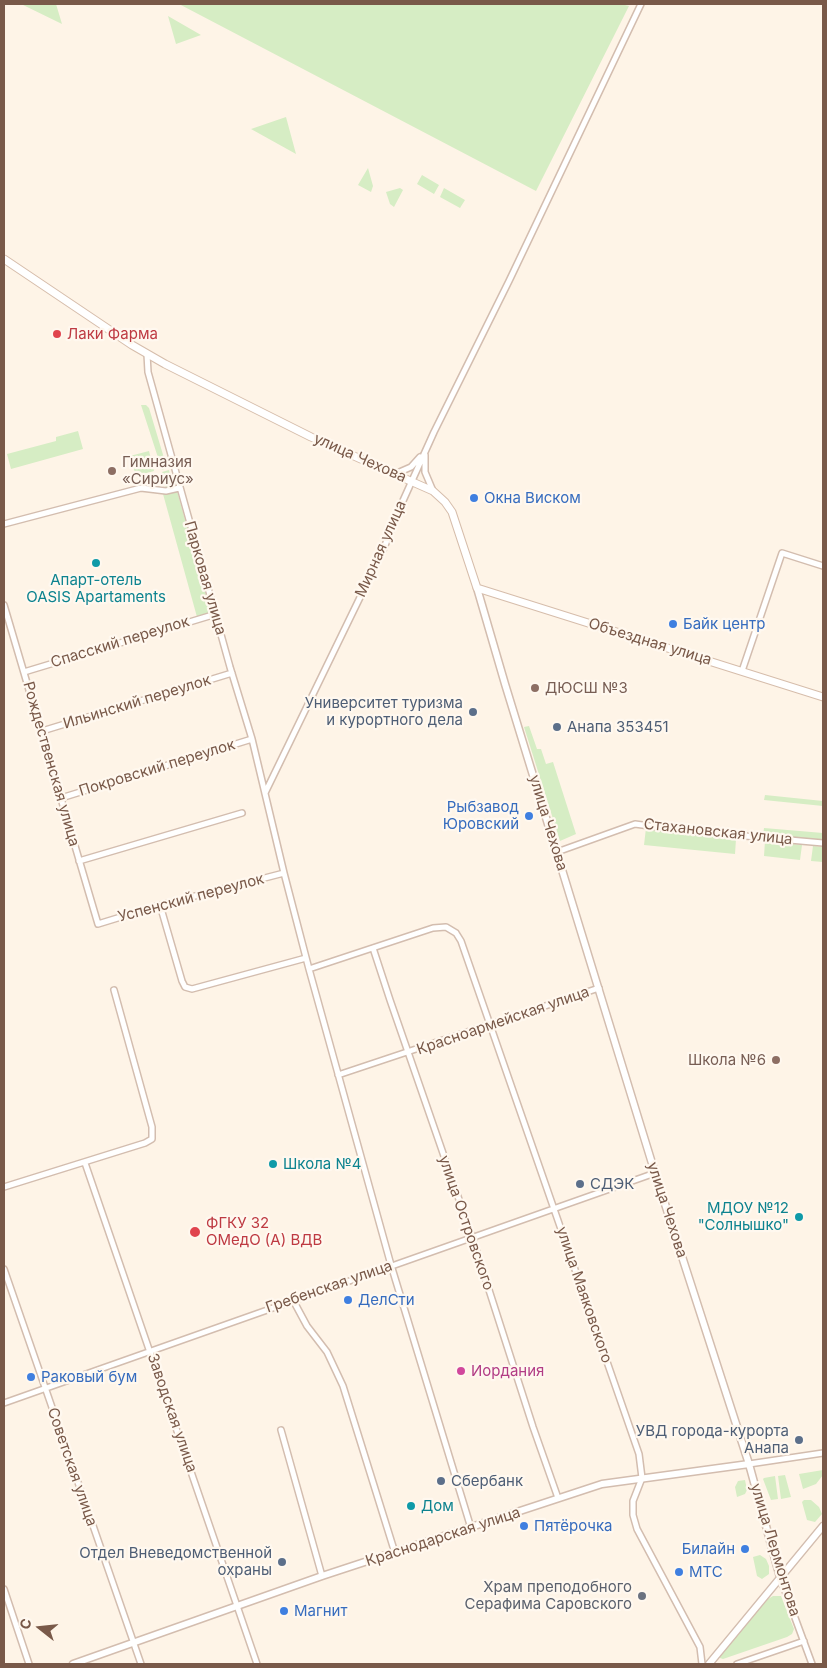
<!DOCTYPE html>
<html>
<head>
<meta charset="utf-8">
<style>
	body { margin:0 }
	#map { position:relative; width:827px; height:1668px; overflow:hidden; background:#fef4e7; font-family:Inter,sans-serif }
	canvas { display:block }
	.frame { position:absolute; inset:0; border:5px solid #795949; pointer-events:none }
	.north { position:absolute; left:15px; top:1603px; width:50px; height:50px; -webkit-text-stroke:4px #fff8ef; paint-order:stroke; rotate:286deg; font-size:14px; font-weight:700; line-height:20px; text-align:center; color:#795949 }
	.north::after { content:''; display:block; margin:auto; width:18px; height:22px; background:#795949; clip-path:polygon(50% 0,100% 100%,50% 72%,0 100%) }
</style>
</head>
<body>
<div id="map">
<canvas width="827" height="1668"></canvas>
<div class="frame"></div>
<div class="north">С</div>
</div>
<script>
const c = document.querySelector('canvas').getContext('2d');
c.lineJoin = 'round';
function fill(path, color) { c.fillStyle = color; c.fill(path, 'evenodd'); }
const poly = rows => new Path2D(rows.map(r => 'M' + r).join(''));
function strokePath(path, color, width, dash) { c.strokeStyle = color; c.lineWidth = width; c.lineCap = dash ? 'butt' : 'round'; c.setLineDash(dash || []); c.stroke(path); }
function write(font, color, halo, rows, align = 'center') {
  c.font = font + ' Inter,sans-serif'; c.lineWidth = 4.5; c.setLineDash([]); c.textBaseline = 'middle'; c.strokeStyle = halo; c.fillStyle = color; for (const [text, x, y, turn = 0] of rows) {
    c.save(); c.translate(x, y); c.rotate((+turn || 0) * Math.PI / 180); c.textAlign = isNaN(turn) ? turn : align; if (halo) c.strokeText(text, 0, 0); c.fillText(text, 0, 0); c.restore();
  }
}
fill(poly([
	[21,4,56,4,62,24],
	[179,4,621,4,629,6,536,191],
	[168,16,201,35,176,44],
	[286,117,296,154,251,129],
	[368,168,373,186,371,192,358,185],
	[422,175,439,185,434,194,417,184],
	[400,188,403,190,394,207,390,204,386,192],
	[444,188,465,200,460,208,440,197],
	[141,405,146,405,149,408,167,468,162,470],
	[78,431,83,449,11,469,7,454,56,441,56,437],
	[149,451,154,471,136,476,130,456],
	[169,470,172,483,166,489,162,472],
	[177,491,211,613,197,617,163,494],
	[529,726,537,749,541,749,546,764,553,762,576,834,560,841,524,727],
	[765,795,823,801,823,806,764,800],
	[646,828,736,839,735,854,644,845],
	[764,828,823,833,823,842,763,836],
	[765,841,802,845,800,860,764,856],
	[813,846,823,847,823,862,811,861],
	[823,1470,823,1475,816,1484,803,1489,799,1474],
	[785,1475,791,1497,781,1499,778,1476],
	[775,1476,778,1499,771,1500,763,1479,764,1478],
	[745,1480,747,1490,745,1494,737,1497,735,1487,738,1481],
	[804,1500,811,1500,819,1507,822,1514,815,1522,807,1520,802,1502],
	[760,1555,766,1559,769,1566,769,1574,762,1579,757,1576,753,1557],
	[773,1596,781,1596,794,1629,792,1634,787,1637,723,1659,720,1658,719,1655,768,1599]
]), '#d6edc4');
const minor = poly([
	[147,354,148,372,230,667,252,739,284,873,309,969,391,1265,471,1528],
	[425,455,425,472,433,491],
	[395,474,411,467,420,457],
	[4,524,141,488,166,491,179,488],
	[4,605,98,924,160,905,284,873],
	[742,671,782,553,823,566],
	[24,672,216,614],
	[42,731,232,673],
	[265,793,384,548,397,514,434,432,509,281,641,4],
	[61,798,252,739],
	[557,852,635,824,679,830,823,843],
	[79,861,242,813],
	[160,905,182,981,185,987,192,989,306,958],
	[373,948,390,1000,472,1237,533,1427,558,1498],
	[309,969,433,928,446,927,456,933,461,941,639,1454,642,1478,633,1501,633,1515,637,1529,700,1647,702,1664],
	[338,1075,599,988],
	[85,1163,257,1664],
	[4,1187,145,1143,152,1139,152,1127,114,990],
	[4,1269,141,1664],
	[293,1300,307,1326,327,1352,343,1386,395,1553],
	[4,1403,655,1173],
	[281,1430,322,1576],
	[749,1464,823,1453],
	[780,1577,812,1664],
	[4,1589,29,1664],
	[737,1664,804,1641]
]);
const tertiary = poly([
	[477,588,505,684,655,1173,749,1464,780,1577],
	[73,1664,322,1576,602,1484,749,1464],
	[709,1664,823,1526]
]);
const secondary = poly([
	[4,259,132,345,165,364,311,437,433,491,445,502,452,512,477,588,823,697]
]);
strokePath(minor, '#d3bdaf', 8);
strokePath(tertiary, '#d3bdaf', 9);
strokePath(secondary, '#d6bdab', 9);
strokePath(minor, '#fff', 5);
strokePath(tertiary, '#fff', 6);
strokePath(secondary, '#fff', 7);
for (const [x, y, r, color] of [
	[57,334,5,"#e0444e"],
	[112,471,5,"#8d6e63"],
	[474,498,5,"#3f7fe0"],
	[96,563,5,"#0f9aa8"],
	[673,624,5,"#3f7fe0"],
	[535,688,5,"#8d6e63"],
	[473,712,5,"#5c6f8a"],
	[557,727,5,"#5c6f8a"],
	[529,816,5,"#3f7fe0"],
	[776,1060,5,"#8d6e63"],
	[273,1164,5,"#0f9aa8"],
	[580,1184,5,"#5c6f8a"],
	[799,1217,5,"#0f9aa8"],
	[195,1232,6,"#e0444e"],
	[348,1300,5,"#3f7fe0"],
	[461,1371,5,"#d1479c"],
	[31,1377,5,"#3f7fe0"],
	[799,1440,5,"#5c6f8a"],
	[441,1481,5,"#5c6f8a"],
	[411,1506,5,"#0f9aa8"],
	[524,1526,5,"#3f7fe0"],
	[745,1549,5,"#3f7fe0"],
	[282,1562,5,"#5c6f8a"],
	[679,1572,5,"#3f7fe0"],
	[642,1596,5,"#6b7280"],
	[284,1611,5,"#3f7fe0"]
]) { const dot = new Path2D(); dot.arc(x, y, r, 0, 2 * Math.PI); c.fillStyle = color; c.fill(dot); strokePath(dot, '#fff8ef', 2); }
write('15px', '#be3a42', '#fff8ef', [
	["Лаки Фарма",67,334],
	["ФГКУ 32",206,1223],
	["ОМедО (А) ВДВ",206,1240]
], 'left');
write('15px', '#795949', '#fff8ef', [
	["улица Чехова",360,458,24],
	["Мирная улица",381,549,-66],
	["Парковая улица",205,578,74],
	["Спасский переулок",120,642,-17],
	["Объездная улица",650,642,17],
	["Ильинский переулок",137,702,-17],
	["Рождественская улица",51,764,74],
	["Покровский переулок",157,768,-17],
	["улица Чехова",548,823,73],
	["Стахановская улица",718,832,6],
	["Успенский переулок",191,898,-15],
	["Красноармейская улица",503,1021,-19],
	["улица Чехова",667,1210,72],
	["улица Островского",466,1223,71],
	["Гребенская улица",329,1287,-19],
	["улица Маяковского",584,1295,71],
	["Заводская улица",172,1413,71],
	["Советская улица",72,1467,71],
	["Краснодарская улица",443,1537,-18],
	["улица Лермонтова",775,1550,73]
]);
write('15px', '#785e54', '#fff8ef', [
	["Гимназия",122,462],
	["«Сириус»",122,479],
	["ДЮСШ №3",545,688],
	["Школа №6",766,1060,"right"]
], 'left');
write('15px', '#366cbe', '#fff8ef', [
	["Окна Виском",484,498],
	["Байк центр",683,624],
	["Рыбзавод",519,807,"right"],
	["Юровский",519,824,"right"],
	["ДелСти",358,1300],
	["Раковый бум",41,1377],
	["Пятёрочка",534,1526],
	["Билайн",735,1549,"right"],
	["МТС",689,1572],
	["Магнит",294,1611]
], 'left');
write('15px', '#0d838f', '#fff8ef', [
	["Апарт-отель",96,580,"center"],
	["OASIS Apartaments",96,597,"center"],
	["Школа №4",283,1164],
	["МДОУ №12",789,1208,"right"],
	["\"Солнышко\"",789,1225,"right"],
	["Дом",421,1506]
], 'left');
write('15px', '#4e5e75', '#fff8ef', [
	["Университет туризма",463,703],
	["и курортного дела",463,720],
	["Анапа 353451",567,727,"left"],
	["СДЭК",590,1184,"left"],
	["УВД города-курорта",789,1431],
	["Анапа",789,1448],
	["Сбербанк",451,1481,"left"],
	["Отдел Вневедомственной",272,1553],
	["охраны",272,1570]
], 'right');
write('15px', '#b23c85', '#fff8ef', [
	["Иордания",471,1371]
], 'left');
write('15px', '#5b616d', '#fff8ef', [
	["Храм преподобного",632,1587],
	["Серафима Саровского",632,1604]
], 'right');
</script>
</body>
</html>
